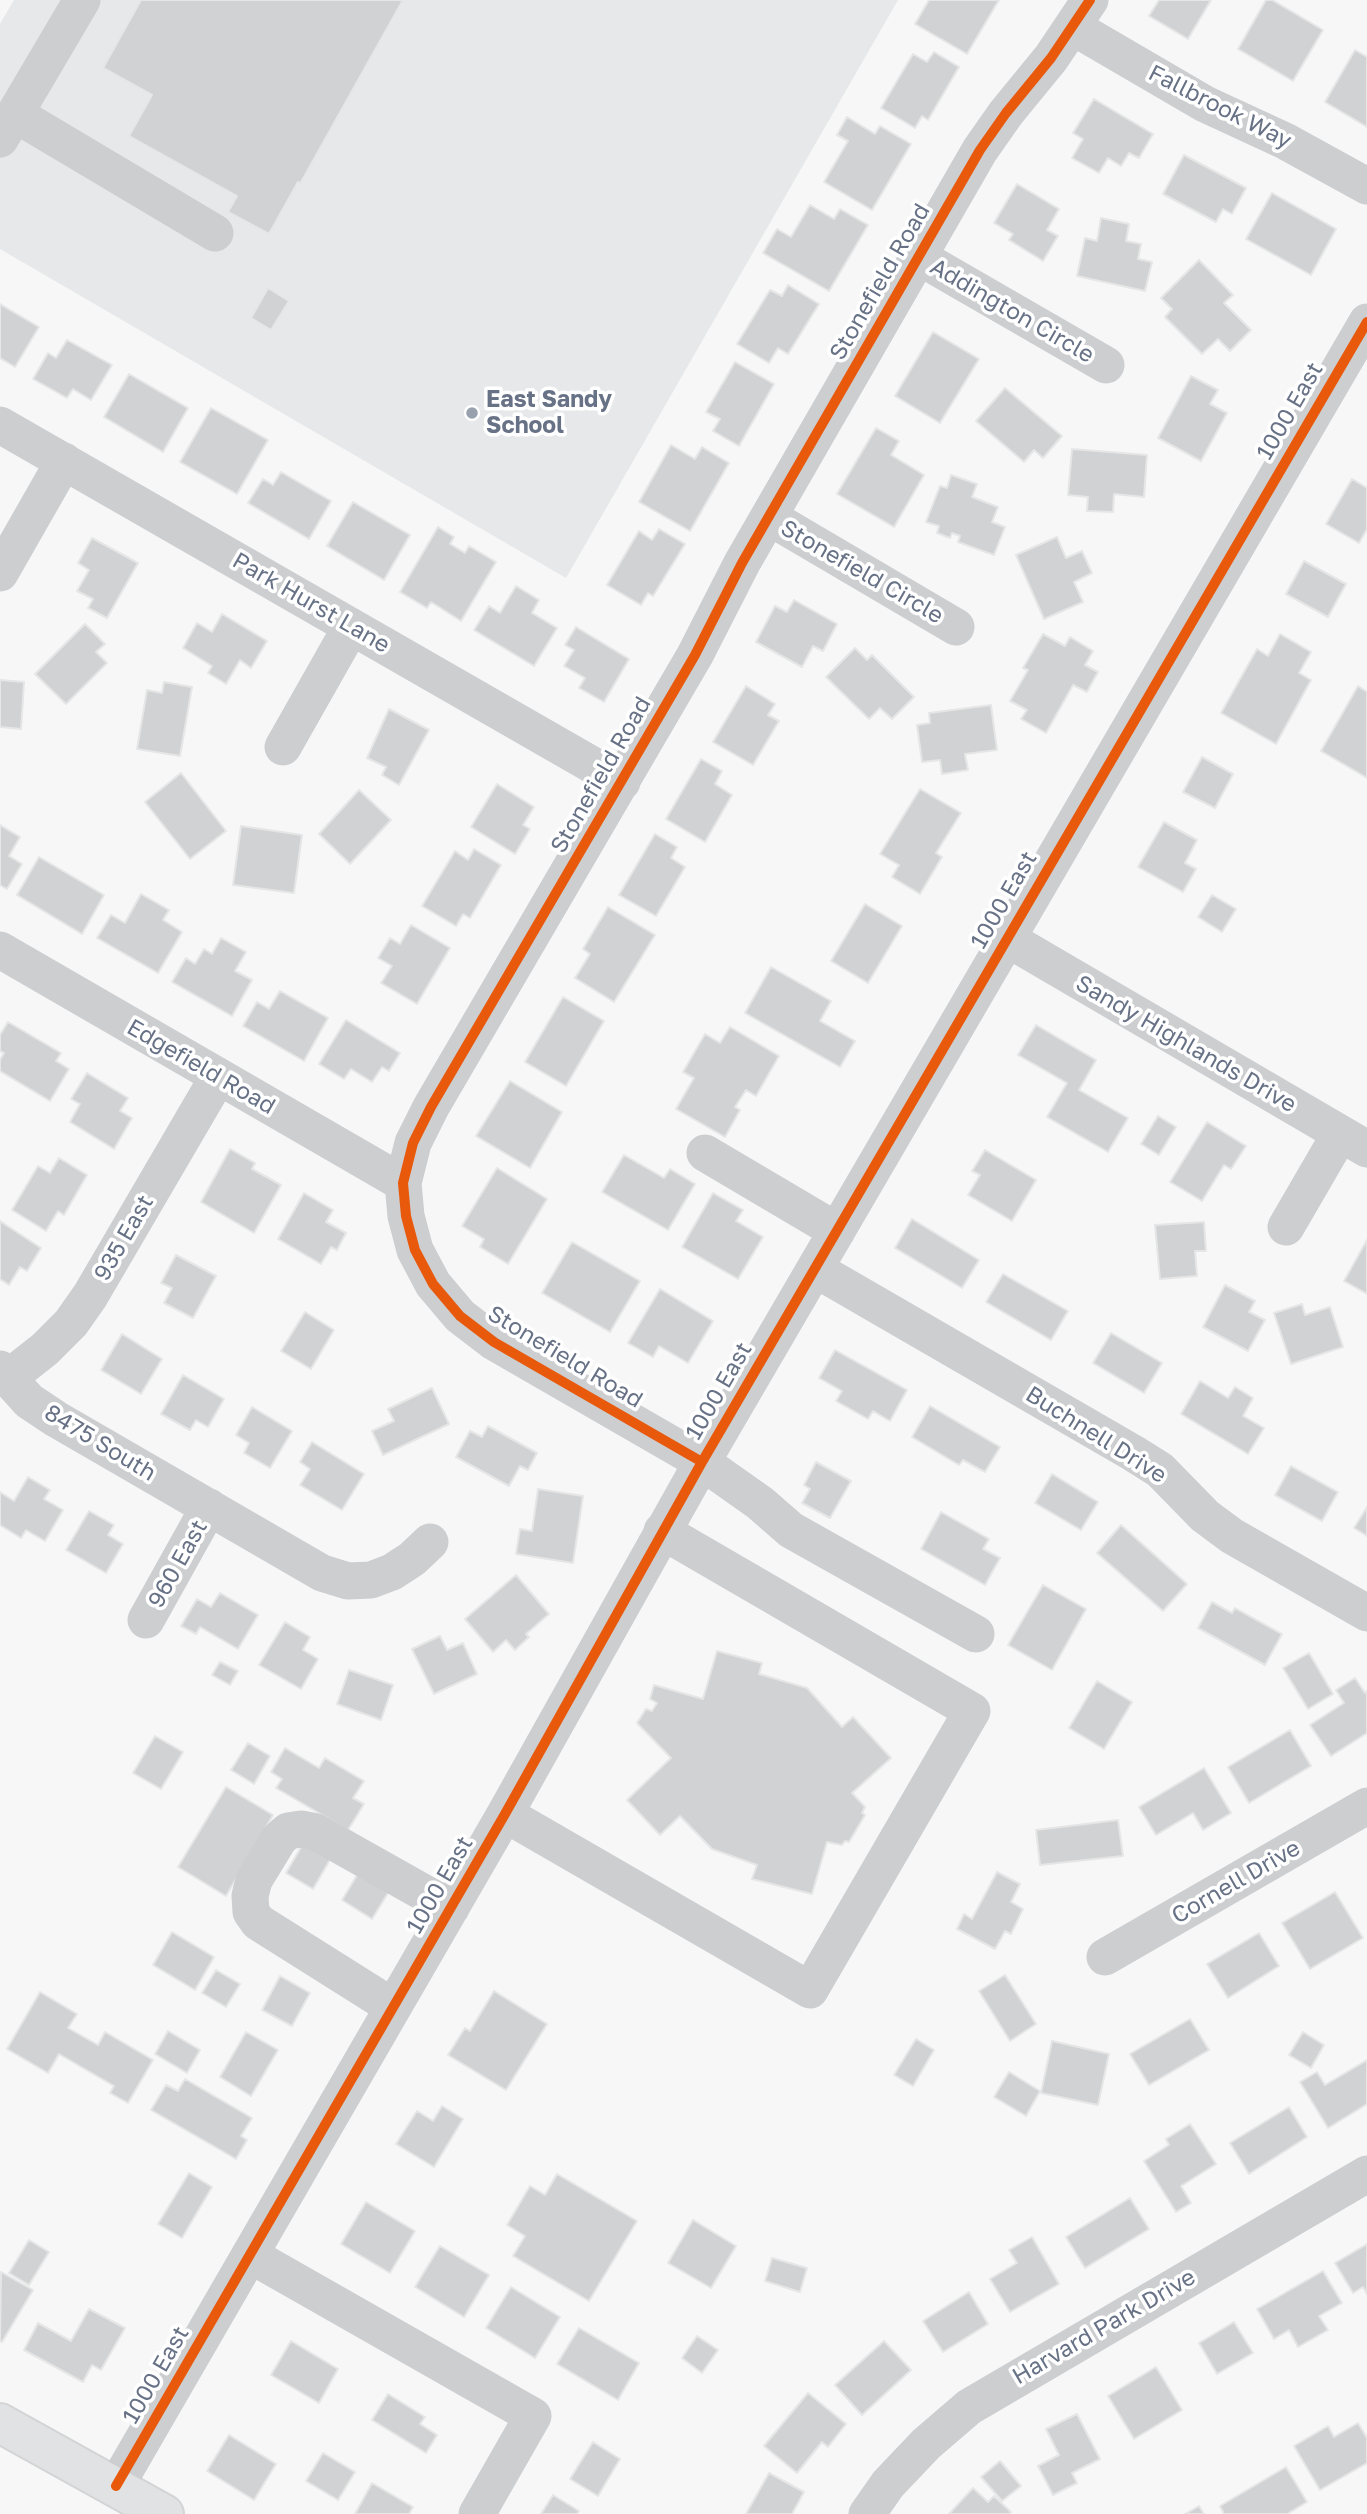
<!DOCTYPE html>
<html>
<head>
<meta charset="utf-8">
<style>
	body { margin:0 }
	canvas { display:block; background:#f7f7f7 }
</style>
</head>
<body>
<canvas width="1367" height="2514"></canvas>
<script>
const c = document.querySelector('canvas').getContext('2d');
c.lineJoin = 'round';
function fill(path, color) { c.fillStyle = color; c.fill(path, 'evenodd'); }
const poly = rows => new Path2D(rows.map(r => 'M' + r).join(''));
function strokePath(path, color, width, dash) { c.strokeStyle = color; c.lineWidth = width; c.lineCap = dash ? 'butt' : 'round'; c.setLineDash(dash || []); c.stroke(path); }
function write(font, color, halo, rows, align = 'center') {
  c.font = font + ' "Golos Text",sans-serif'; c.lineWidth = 7; c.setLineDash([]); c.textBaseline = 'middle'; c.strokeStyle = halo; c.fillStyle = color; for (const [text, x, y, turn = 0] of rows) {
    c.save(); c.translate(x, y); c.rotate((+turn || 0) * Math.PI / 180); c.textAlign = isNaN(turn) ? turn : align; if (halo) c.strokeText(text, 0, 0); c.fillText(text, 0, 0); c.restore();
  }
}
fill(poly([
	[14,0,898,0,566,578,0,249,0,24]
]), '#e7e8e9');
const building = poly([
	[141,0,403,0,300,184,298,182,269,234,228,212,237,196,129,136,152,95,103,68,141,0],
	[929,0,999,0,967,54,915,24,929,0],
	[1159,0,1211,0,1188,39,1149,16,1159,0],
	[1266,0,1272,0,1323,30,1293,81,1238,49,1266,0],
	[1355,50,1367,57,1367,127,1325,102,1355,50],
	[934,52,959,67,928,120,922,116,915,128,881,108,913,54,927,62,934,52],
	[1094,99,1153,134,1139,158,1129,153,1121,166,1108,158,1099,173,1072,158,1083,139,1073,133,1094,99],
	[847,117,875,134,880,126,911,144,872,210,824,182,848,141,837,135,847,117],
	[1184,155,1246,188,1232,214,1223,209,1216,222,1163,194,1184,155],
	[1017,184,1059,209,1047,230,1058,236,1043,261,1009,240,1013,234,994,223,1017,184],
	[1272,193,1336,229,1311,275,1246,239,1272,193],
	[810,205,834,219,840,209,868,225,829,291,763,253,777,229,791,237,810,205],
	[1101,218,1129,224,1126,241,1141,244,1138,259,1152,262,1145,291,1077,276,1085,238,1097,241,1101,218],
	[1199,260,1233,295,1224,303,1251,330,1230,351,1218,339,1202,354,1165,317,1172,309,1161,298,1199,260],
	[788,285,819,304,788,354,778,348,769,363,737,344,770,290,782,296,788,285],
	[268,288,289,301,271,330,251,318,268,288],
	[0,304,39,327,15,367,0,358,0,304],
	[933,332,979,359,940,423,895,396,933,332],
	[67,340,112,365,91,400,73,389,67,398,33,379,48,353,56,358,67,340],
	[735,362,774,384,739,446,713,431,720,419,706,412,735,362],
	[129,374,188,408,163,452,104,417,129,374],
	[1191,376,1218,390,1210,404,1227,413,1201,461,1158,438,1191,376],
	[1005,388,1062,436,1043,458,1034,450,1024,462,976,421,1005,388],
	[211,408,268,440,237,494,180,462,211,408],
	[876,428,899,441,891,455,924,475,894,527,837,494,876,428],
	[671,445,695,459,702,447,729,463,690,531,639,502,671,445],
	[1072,449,1147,455,1144,497,1114,494,1113,512,1087,511,1088,497,1068,495,1072,449],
	[281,472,331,501,309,539,248,503,263,479,273,485,281,472],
	[951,475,977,484,972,497,998,507,992,522,1005,527,994,555,958,542,960,536,952,533,950,538,937,533,939,526,926,522,940,486,947,488,951,475],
	[1352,479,1367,488,1367,529,1359,543,1326,524,1352,479],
	[353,502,410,535,384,580,327,546,353,502],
	[438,527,454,537,450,544,465,553,469,546,496,562,461,621,431,602,427,608,400,592,438,527],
	[659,529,685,544,653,596,648,593,641,605,607,585,639,531,652,540,659,529],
	[1057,537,1066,558,1082,551,1092,573,1074,582,1083,602,1044,619,1016,555,1057,537],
	[92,538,138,563,107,618,88,608,93,599,77,591,89,570,78,563,92,538],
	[1304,561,1346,584,1328,617,1286,594,1304,561],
	[516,586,539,600,532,613,557,628,534,666,474,630,489,606,500,613,516,586],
	[794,600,837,624,823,651,813,646,802,667,756,642,775,606,787,612,794,600],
	[222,614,267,641,251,668,240,660,226,684,208,673,212,666,183,648,197,623,212,632,222,614],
	[85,624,105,644,96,652,107,663,66,704,35,674,85,624],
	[576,627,629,659,604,702,579,688,585,678,564,666,574,650,565,645,576,627],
	[1043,634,1065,646,1070,637,1093,651,1085,665,1098,672,1087,692,1073,685,1046,733,1021,719,1027,710,1010,701,1028,670,1023,668,1043,634],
	[1280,634,1311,652,1299,673,1311,680,1276,744,1221,713,1257,649,1268,656,1280,634],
	[855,648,867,660,872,655,914,697,892,719,880,708,869,719,826,677,855,648],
	[0,680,24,682,21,729,0,727,0,680],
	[164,682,192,687,180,756,137,749,147,690,162,693,164,682],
	[746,686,775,704,768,715,779,721,753,765,713,742,746,686],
	[1358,686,1367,692,1367,778,1321,751,1358,686],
	[991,705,997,750,965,754,968,770,942,774,940,760,922,762,917,725,930,723,929,713,991,705],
	[389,709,429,730,399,785,382,775,386,767,367,758,389,709],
	[1202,757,1233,774,1215,808,1183,792,1202,757],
	[701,759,722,771,715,784,732,795,705,842,666,819,701,759],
	[181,773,226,831,190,859,145,802,181,773],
	[497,784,534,807,523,825,530,829,515,854,471,827,497,784],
	[920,789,961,813,936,853,942,857,920,894,892,877,899,865,880,854,920,789],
	[359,790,391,820,350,864,319,834,359,790],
	[1164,822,1197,840,1185,863,1196,869,1183,892,1138,867,1164,822],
	[0,825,20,837,9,856,22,864,7,889,0,885,0,825],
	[241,826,302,835,294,893,233,885,241,826],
	[655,834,677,847,671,858,685,867,656,916,619,895,655,834],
	[474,849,501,865,470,918,463,914,456,926,422,906,455,851,468,860,474,849],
	[39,857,104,895,82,934,17,895,39,857],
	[141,894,169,910,163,920,182,932,158,973,97,938,111,915,125,923,141,894],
	[1212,895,1236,909,1222,932,1198,917,1212,895],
	[865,904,902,926,868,983,831,961,865,904],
	[608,907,655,935,614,1002,575,978,590,954,583,949,608,907],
	[411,925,450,948,417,1004,381,983,392,966,378,958,390,938,400,944,411,925],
	[221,938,246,952,235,971,252,980,232,1016,172,982,186,958,195,964,204,949,212,954,221,938],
	[771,967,831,1001,820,1021,855,1041,840,1067,745,1013,771,967],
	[280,991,328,1018,304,1061,243,1026,257,1002,269,1009,280,991],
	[563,997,604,1021,566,1086,525,1062,563,997],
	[346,1020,400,1053,389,1071,382,1067,372,1082,351,1069,344,1079,319,1064,346,1020],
	[8,1022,61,1053,56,1061,69,1069,50,1101,0,1071,0,1060,4,1053,0,1051,0,1035,8,1022],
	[1036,1025,1096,1060,1079,1090,1128,1118,1108,1152,1047,1117,1067,1083,1018,1055,1036,1025],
	[730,1027,779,1056,756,1096,746,1090,735,1107,740,1110,725,1137,676,1109,694,1078,683,1072,705,1034,720,1043,730,1027],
	[87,1073,128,1098,120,1111,132,1118,114,1149,70,1122,80,1104,71,1099,87,1073],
	[510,1081,562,1112,530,1168,476,1136,510,1081],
	[1158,1116,1176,1127,1159,1155,1141,1144,1158,1116],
	[1207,1122,1246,1146,1231,1169,1224,1165,1202,1201,1170,1182,1207,1122],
	[230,1149,255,1163,252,1169,281,1185,254,1233,201,1202,230,1149],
	[985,1150,1036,1180,1012,1221,968,1195,980,1175,972,1171,985,1150],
	[624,1155,664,1178,670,1169,695,1184,668,1230,602,1192,624,1155],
	[59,1158,87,1175,64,1215,58,1211,46,1231,12,1210,38,1166,50,1173,59,1158],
	[497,1168,547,1199,508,1264,480,1247,484,1239,462,1226,497,1168],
	[304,1193,333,1210,326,1222,346,1233,337,1250,331,1247,321,1264,278,1239,304,1193],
	[713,1193,743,1210,736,1221,763,1237,738,1279,682,1247,713,1193],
	[912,1219,979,1260,962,1288,895,1248,912,1219],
	[0,1221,41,1248,27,1271,20,1267,9,1285,0,1279,0,1221],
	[1204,1222,1206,1251,1195,1251,1197,1276,1160,1279,1155,1225,1204,1222],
	[1367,1240,1367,1294,1344,1281,1367,1240],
	[572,1242,640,1281,610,1332,542,1293,572,1242],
	[176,1255,216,1276,193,1318,164,1303,172,1288,161,1283,176,1255],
	[1003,1274,1068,1311,1051,1340,986,1302,1003,1274],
	[1225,1285,1255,1301,1249,1312,1265,1320,1248,1351,1203,1327,1225,1285],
	[660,1289,713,1321,688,1363,659,1346,653,1357,628,1343,660,1289],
	[1302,1304,1305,1315,1330,1307,1343,1347,1291,1364,1274,1313,1302,1304],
	[305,1312,334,1330,311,1369,281,1351,305,1312],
	[1111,1333,1162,1363,1144,1393,1093,1363,1111,1333],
	[122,1334,162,1359,141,1394,101,1370,122,1334],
	[835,1350,907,1390,890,1421,873,1411,868,1419,836,1401,842,1391,819,1378,835,1350],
	[183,1375,224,1399,208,1427,196,1420,190,1430,161,1414,183,1375],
	[1200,1381,1228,1398,1235,1387,1253,1398,1243,1416,1264,1428,1248,1454,1181,1414,1200,1381],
	[432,1388,449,1424,383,1455,372,1431,394,1421,388,1409,432,1388],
	[930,1406,1000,1447,985,1472,963,1460,959,1465,912,1437,930,1406],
	[252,1407,292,1431,270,1468,244,1453,249,1443,236,1435,252,1407],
	[488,1426,537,1453,528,1470,520,1466,509,1486,456,1457,470,1431,482,1437,488,1426],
	[312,1442,364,1474,342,1510,300,1485,310,1469,300,1462,312,1442],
	[816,1462,851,1481,830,1518,802,1503,810,1489,804,1485,816,1462],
	[1291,1466,1338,1492,1322,1521,1275,1495,1291,1466],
	[1052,1474,1098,1502,1081,1530,1035,1503,1052,1474],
	[28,1477,50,1490,44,1499,63,1510,45,1541,26,1530,21,1538,0,1525,0,1492,14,1501,28,1477],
	[538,1489,583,1496,573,1563,516,1554,520,1529,532,1531,538,1489],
	[1367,1507,1367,1536,1354,1528,1367,1507],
	[89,1511,114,1525,108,1535,123,1544,106,1573,66,1550,89,1511],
	[941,1512,989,1539,983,1549,1000,1558,985,1585,921,1549,941,1512],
	[1121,1525,1187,1584,1163,1611,1097,1553,1121,1525],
	[516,1575,549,1614,526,1634,529,1637,515,1650,506,1640,493,1652,465,1619,516,1575],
	[1043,1585,1086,1609,1052,1670,1008,1645,1043,1585],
	[220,1593,258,1615,238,1649,200,1627,196,1634,181,1626,197,1599,211,1607,220,1593],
	[1212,1602,1232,1613,1235,1608,1282,1634,1265,1665,1198,1628,1212,1602],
	[285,1622,310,1637,303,1650,318,1659,301,1689,259,1665,285,1622],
	[440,1636,447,1650,463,1643,477,1674,434,1694,412,1649,440,1636],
	[717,1651,762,1663,759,1674,807,1688,842,1727,853,1717,891,1758,852,1793,865,1807,862,1813,865,1815,849,1842,845,1841,842,1845,827,1842,812,1894,752,1879,757,1865,712,1849,680,1816,660,1835,627,1800,671,1758,637,1723,646,1709,652,1711,657,1703,650,1699,654,1685,703,1699,717,1651],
	[1309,1653,1333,1694,1308,1709,1283,1668,1309,1653],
	[220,1662,238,1671,230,1685,212,1675,220,1662],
	[349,1670,393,1685,381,1720,337,1704,349,1670],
	[1355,1678,1365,1693,1367,1691,1367,1733,1331,1756,1310,1725,1344,1703,1336,1690,1355,1678],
	[1097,1681,1132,1702,1104,1749,1069,1728,1097,1681],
	[1290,1730,1311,1766,1249,1803,1228,1767,1290,1730],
	[155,1736,183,1752,161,1789,133,1773,155,1736],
	[248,1743,270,1756,254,1784,231,1770,248,1743],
	[285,1748,319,1768,325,1758,364,1781,353,1798,364,1804,348,1830,276,1788,282,1779,271,1772,285,1748],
	[1204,1768,1231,1813,1203,1830,1193,1813,1156,1835,1139,1807,1204,1768],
	[226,1787,273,1815,226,1896,178,1867,226,1787],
	[1118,1820,1123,1856,1040,1865,1036,1830,1118,1820],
	[307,1837,334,1853,313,1889,286,1873,307,1837],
	[362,1867,393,1885,372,1919,342,1900,362,1867],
	[997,1872,1020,1884,1011,1902,1023,1909,1011,1934,1005,1931,995,1949,957,1929,964,1914,972,1919,997,1872],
	[1335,1892,1363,1938,1310,1969,1282,1923,1335,1892],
	[172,1932,214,1957,195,1990,153,1965,172,1932],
	[1259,1933,1279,1966,1228,1998,1207,1964,1259,1933],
	[216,1970,240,1984,226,2007,202,1993,216,1970],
	[1005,1975,1036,2024,1010,2041,979,1991,1005,1975],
	[280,1976,310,1993,292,2026,262,2010,280,1976],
	[494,1991,547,2024,506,2090,448,2055,465,2028,470,2031,494,1991],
	[40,1992,77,2014,68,2028,98,2045,105,2032,153,2060,128,2103,110,2093,114,2086,59,2054,48,2073,7,2049,40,1992],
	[1190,2019,1209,2050,1149,2085,1130,2054,1190,2019],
	[168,2031,200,2050,187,2073,155,2054,168,2031],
	[246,2032,278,2050,251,2096,220,2077,246,2032],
	[1303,2032,1324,2045,1311,2068,1289,2055,1303,2032],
	[916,2039,934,2050,913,2086,894,2075,916,2039],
	[1052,2041,1109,2054,1098,2105,1041,2093,1052,2041],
	[1367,2060,1367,2104,1328,2128,1300,2082,1317,2072,1325,2085,1367,2060],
	[1009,2072,1040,2091,1026,2116,994,2097,1009,2072],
	[185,2079,252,2118,241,2136,247,2140,236,2159,151,2110,166,2085,178,2091,185,2079],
	[442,2106,463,2119,434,2167,396,2144,417,2111,433,2121,442,2106],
	[1289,2107,1307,2137,1249,2174,1230,2143,1289,2107],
	[1190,2124,1216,2164,1181,2186,1191,2203,1176,2212,1144,2161,1169,2145,1166,2139,1190,2124],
	[189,2173,212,2187,182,2238,158,2224,189,2173],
	[557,2174,637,2221,589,2301,513,2256,525,2236,507,2225,530,2186,545,2195,557,2174],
	[1130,2198,1149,2229,1085,2268,1066,2237,1130,2198],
	[366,2202,415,2231,390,2273,341,2244,366,2202],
	[693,2220,736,2246,711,2288,668,2263,693,2220],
	[1032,2237,1059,2284,1010,2312,990,2279,1017,2263,1009,2250,1032,2237],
	[29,2240,49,2252,29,2285,9,2273,29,2240],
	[1367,2244,1367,2294,1363,2287,1353,2293,1335,2263,1367,2244],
	[440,2246,489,2275,464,2317,415,2287,440,2246],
	[772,2258,807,2268,800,2292,765,2281,772,2258],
	[1323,2271,1342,2303,1319,2316,1328,2330,1298,2347,1289,2330,1274,2339,1257,2309,1323,2271],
	[1,2272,33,2290,2,2342,0,2341,1,2272],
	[511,2287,560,2317,535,2358,486,2328,511,2287],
	[969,2292,988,2324,943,2352,923,2321,969,2292],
	[89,2309,125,2328,101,2370,92,2365,83,2382,24,2350,38,2323,71,2341,89,2309],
	[1234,2322,1253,2353,1217,2374,1199,2343,1234,2322],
	[579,2328,639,2363,618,2400,557,2364,579,2328],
	[697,2336,718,2350,702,2373,682,2358,697,2336],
	[291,2341,338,2369,319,2403,271,2375,291,2341],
	[884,2341,911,2370,862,2415,835,2385,884,2341],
	[1156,2367,1182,2410,1134,2439,1108,2396,1156,2367],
	[808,2393,846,2424,828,2447,822,2442,797,2473,764,2446,808,2393],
	[388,2394,425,2417,420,2424,437,2435,426,2453,372,2420,388,2394],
	[1077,2414,1100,2459,1072,2473,1077,2483,1053,2495,1038,2466,1059,2455,1046,2429,1077,2414],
	[1358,2423,1367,2438,1367,2463,1320,2490,1294,2446,1328,2426,1334,2437,1358,2423],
	[229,2435,276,2464,254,2500,207,2471,229,2435],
	[593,2442,620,2459,598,2496,570,2479,593,2442],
	[323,2453,355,2472,338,2500,306,2481,323,2453],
	[1000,2461,1021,2486,1002,2501,981,2477,1000,2461],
	[1286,2467,1307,2502,1287,2514,1224,2514,1220,2506,1286,2467],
	[769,2473,804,2492,792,2514,746,2514,769,2473],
	[372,2483,413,2507,409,2514,355,2514,372,2483],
	[973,2488,988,2502,994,2496,1011,2512,1009,2514,949,2514,973,2488],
	[553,2495,579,2511,577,2514,541,2514,553,2495],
	[1199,2506,1204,2514,1185,2514,1199,2506]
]);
fill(building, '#d0d2d3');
strokePath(building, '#e6e6e6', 2);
const major = poly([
	[0,2423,164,2514]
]);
strokePath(major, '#d3d4d5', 42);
strokePath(poly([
	[1073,27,1205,104,1285,141,1367,186],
	[15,114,215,233],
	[0,139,82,0],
	[919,257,1106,365],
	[0,425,622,782],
	[769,517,956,627],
	[0,573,64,461],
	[283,747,351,627],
	[1006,938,1367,1149],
	[0,950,403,1183],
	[705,1153,837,1231],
	[1286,1227,1340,1134],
	[815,1269,1133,1453,1160,1470,1205,1516,1232,1536,1367,1613],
	[0,1369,29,1401,56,1419,322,1573,348,1581,371,1580,392,1572,412,1559,430,1542],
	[7,1379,45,1349,71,1323,90,1296,218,1077],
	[146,1620,209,1507],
	[976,1634,791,1530,760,1503,702,1462,494,1342,460,1316,433,1284,415,1250,406,1216,403,1183,413,1143,431,1107,695,655,742,563,980,150,1006,113,1051,58,1090,0],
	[505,1814,810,1990,972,1711,662,1531],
	[1105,1957,1367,1806],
	[393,2007,258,1922,251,1912,250,1896,254,1880,279,1839,288,1831,301,1829,316,1832,451,1908],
	[250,2255,533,2416,477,2514],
	[116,2486,505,1814,702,1462,1367,322],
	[867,2514,888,2484,926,2444,969,2407,1367,2174]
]), '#cdced0', 37);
strokePath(major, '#e1e2e3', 38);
strokePath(poly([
	[702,1462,494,1342,460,1316,433,1284,415,1250,406,1216,403,1183,413,1143,431,1107,695,655,742,563,980,150,1006,113,1051,58,1090,0],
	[116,2486,505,1814,702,1462,1367,322]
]), '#e8590c', 10);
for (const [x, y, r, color] of [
	[472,413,7,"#9aa1ae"]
]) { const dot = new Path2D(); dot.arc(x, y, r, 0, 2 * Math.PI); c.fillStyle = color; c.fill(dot); strokePath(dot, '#fff', 2.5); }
write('23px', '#687286', '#fff', [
	["Fallbrook Way",1220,107,27],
	["Stonefield Road",880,282,-60],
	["Addington Circle",1012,311,30],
	["1000 East",1290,411,-60],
	["Stonefield Circle",862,572,30],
	["Park Hurst Lane",311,603,30],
	["Stonefield Road",601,775,-60],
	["1000 East",1004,900,-60],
	["Sandy Highlands Drive",1186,1044,30],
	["Edgefield Road",201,1067,30],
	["935 East",124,1238,-60],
	["Stonefield Road",565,1357,31],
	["1000 East",719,1391,-60],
	["Buchnell Drive",1096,1435,32],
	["8475 South",100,1443,31],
	["960 East",178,1564,-61],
	["Cornell Drive",1236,1882,-30],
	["1000 East",440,1885,-60],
	["Harvard Park Drive",1104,2327,-30],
	["1000 East",156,2375,-60]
]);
write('bold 23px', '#687286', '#fff', [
	["East Sandy",486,400],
	["School",486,426]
], 'left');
</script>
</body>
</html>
